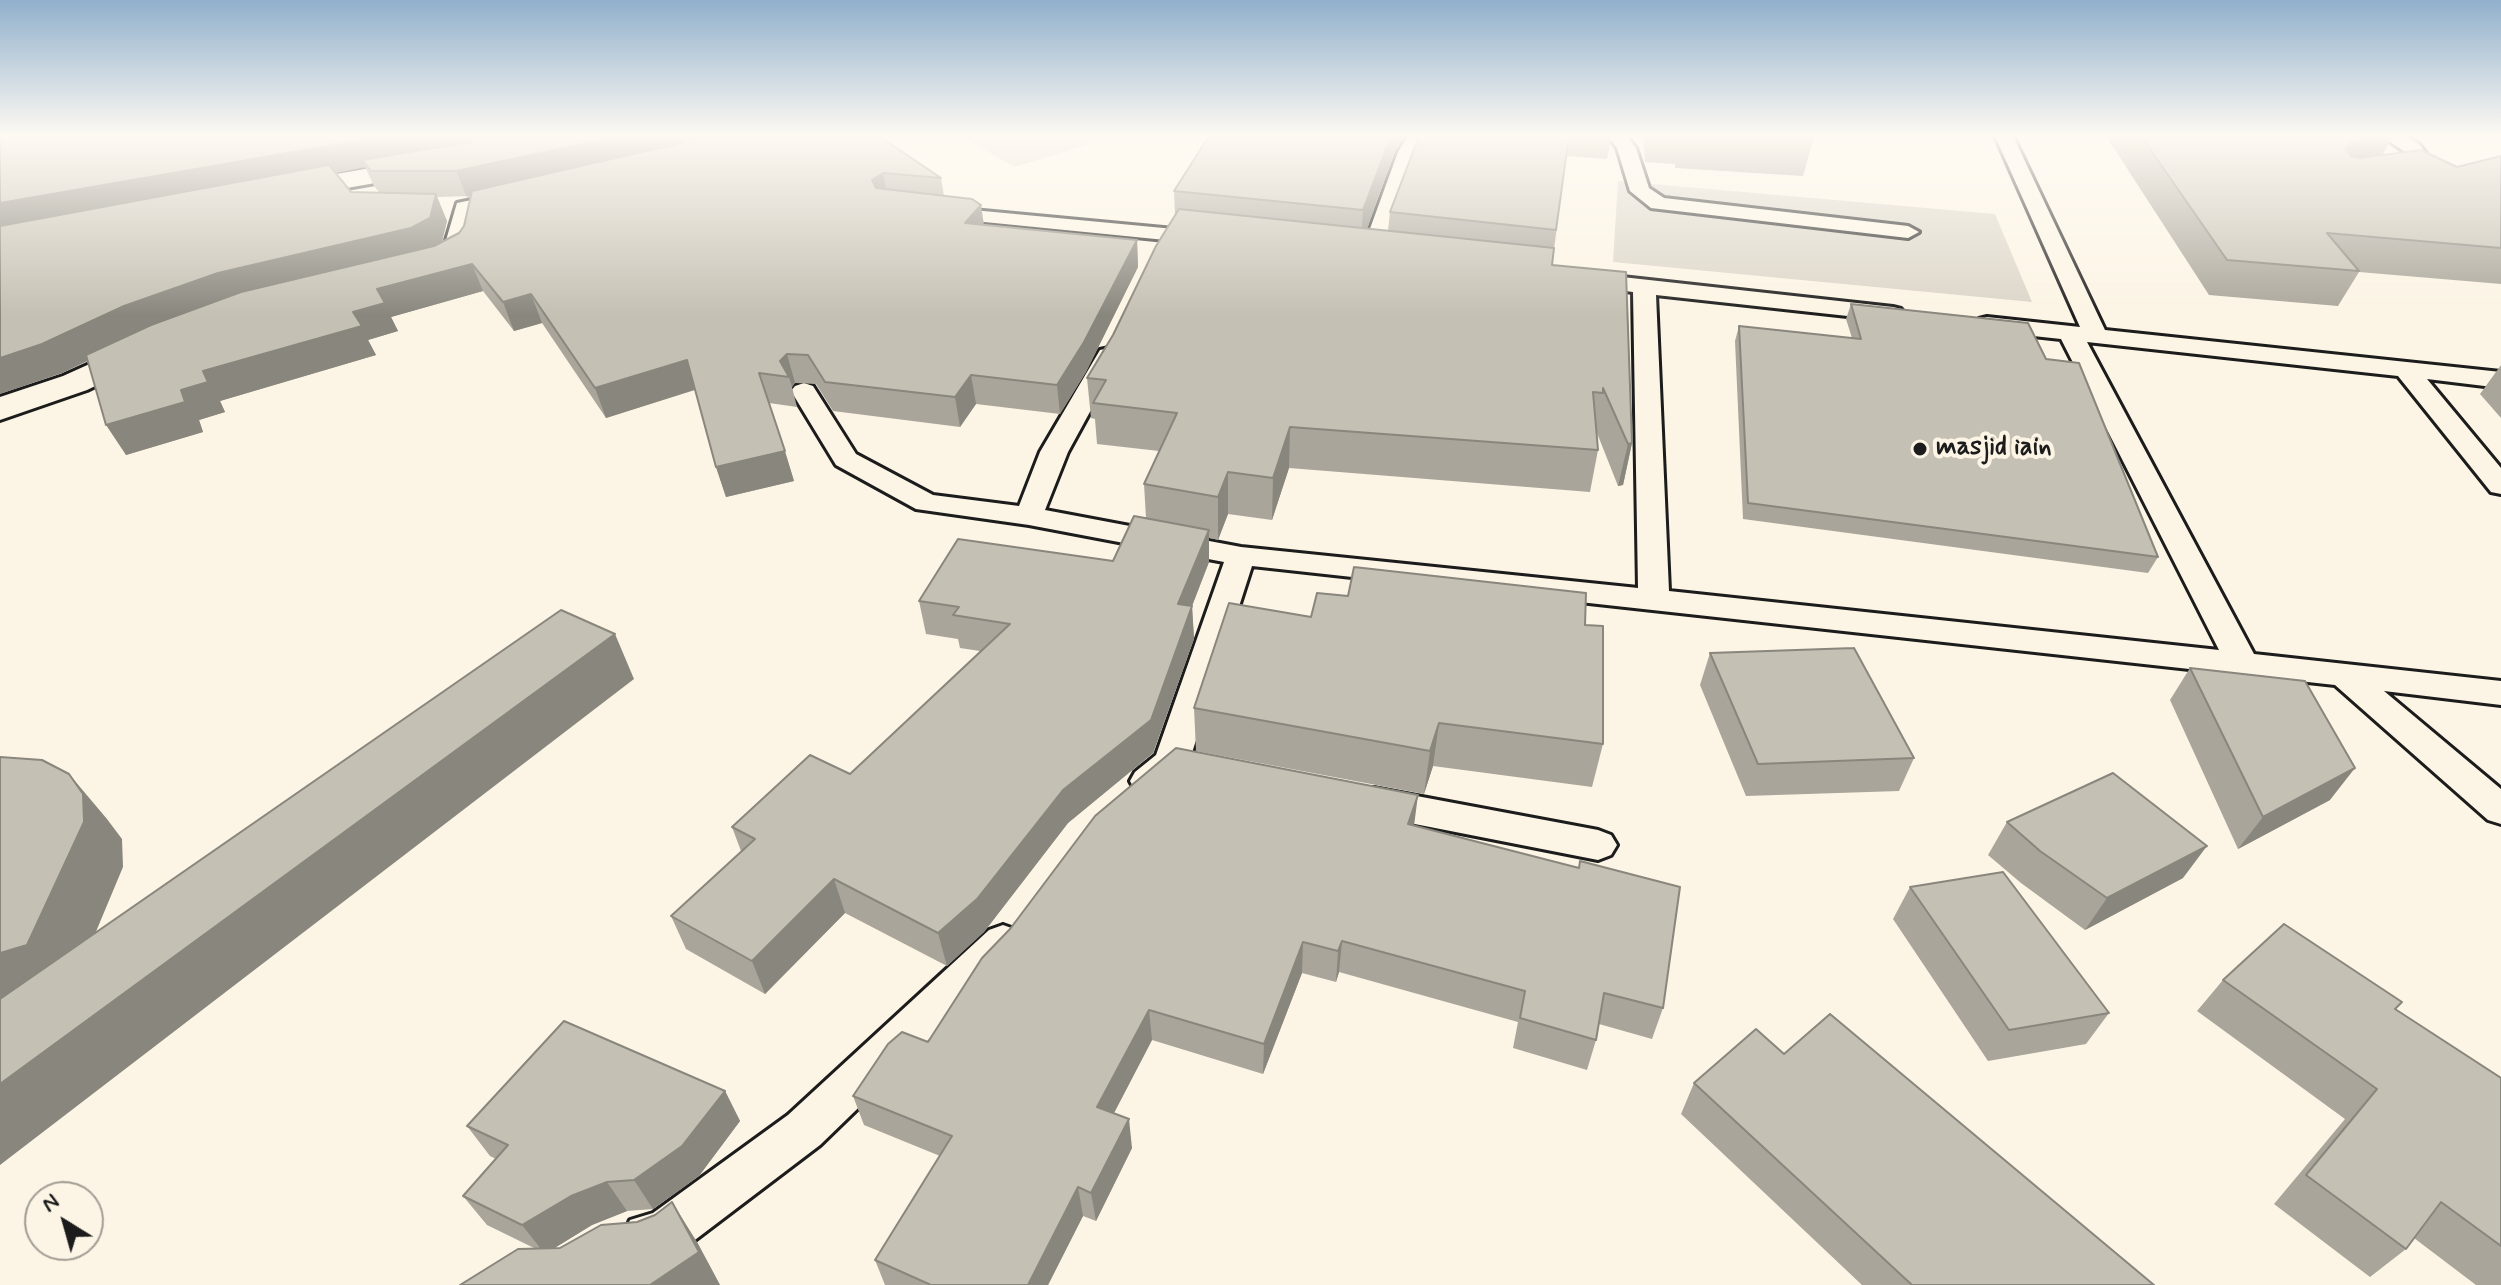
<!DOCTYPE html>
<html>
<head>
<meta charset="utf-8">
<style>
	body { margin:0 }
	#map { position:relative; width:2501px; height:1285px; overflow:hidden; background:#fcf5e5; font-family:Mynerve,sans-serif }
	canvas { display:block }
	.north { position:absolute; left:24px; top:1181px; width:80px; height:80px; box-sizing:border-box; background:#fcf5e5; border:2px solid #a29e95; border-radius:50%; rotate:323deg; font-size:22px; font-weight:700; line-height:32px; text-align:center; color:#1c1c1c }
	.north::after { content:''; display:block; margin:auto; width:28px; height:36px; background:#1c1c1c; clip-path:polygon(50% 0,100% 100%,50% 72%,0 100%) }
</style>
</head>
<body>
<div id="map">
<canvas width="2501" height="1285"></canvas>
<div class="north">N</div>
</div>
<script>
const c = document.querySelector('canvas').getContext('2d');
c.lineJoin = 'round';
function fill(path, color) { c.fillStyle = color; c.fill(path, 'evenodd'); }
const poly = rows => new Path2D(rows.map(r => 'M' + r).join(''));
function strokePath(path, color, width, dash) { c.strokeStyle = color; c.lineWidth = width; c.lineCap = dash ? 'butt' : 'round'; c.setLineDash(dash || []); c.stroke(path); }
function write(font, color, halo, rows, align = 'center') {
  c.font = font + ' Mynerve,sans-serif'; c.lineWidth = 8; c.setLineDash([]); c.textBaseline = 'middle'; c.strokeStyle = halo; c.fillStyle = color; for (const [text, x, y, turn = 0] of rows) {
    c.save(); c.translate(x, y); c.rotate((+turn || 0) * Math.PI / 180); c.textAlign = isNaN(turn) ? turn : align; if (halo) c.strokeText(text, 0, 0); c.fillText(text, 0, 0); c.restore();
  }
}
fill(poly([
	[961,136,1116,136,1014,167],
	[1618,181,1995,214,2032,302,1613,262]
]), '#dbd5c8');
const service = poly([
	[1408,136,1426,136,1418,152,1382,256,1371,263,1363,261,1360,256,1398,152,1408,136],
	[1608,136,1627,136,1636,148,1649,188,1664,198,1908,226,1919,232,1908,238,1651,208,1630,191,1617,148,1608,136],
	[1995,136,2013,136,2105,330,2501,372,2501,388,2427,379,2501,468,2501,494,2491,492,2398,376,2087,342,2254,654,2501,681,2501,705,2384,691,2501,789,2501,824,2488,820,2335,685,1252,566,1189,762,1183,771,1161,790,1148,794,1135,790,1130,781,1135,772,1156,755,1224,562,1029,525,916,509,836,465,791,391,795,386,804,383,813,386,856,454,933,495,1019,506,1040,452,1097,355,1100,350,1109,348,1118,350,1121,355,1068,452,1045,510,1241,547,1638,588,1633,292,1578,285,1575,280,1578,275,1586,273,1893,307,1901,309,1905,314,1901,319,1893,321,1656,295,1669,591,2219,650,2061,339,1987,331,1979,329,1975,324,1979,319,1987,317,2080,327,1995,136],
	[2382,136,2405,136,2419,144,2432,161,2415,176,2392,177,2389,173,2392,169,2402,167,2411,160,2405,152,2382,136],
	[941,207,1206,232,1217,238,1206,244,934,217,931,213,941,207],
	[1374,788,1598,830,1611,835,1617,845,1611,855,1598,860,1374,816,1361,812,1356,802,1361,792,1374,788],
	[1003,925,1017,930,1023,942,1017,954,820,1145,679,1252,647,1261,630,1254,623,1237,630,1220,653,1213,788,1115,989,930,1003,925]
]);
const minor = poly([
	[429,158,438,160,442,166,438,172,284,199,274,197,270,191,274,185,284,183,429,158],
	[525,189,535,191,539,197,535,203,480,215,473,252,469,258,441,272,430,275,419,272,415,266,419,260,444,247,457,203,525,189],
	[145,339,157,342,162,349,157,356,87,390,0,420,0,397,63,376,145,339]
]);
strokePath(service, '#1c1c1c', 6);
strokePath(minor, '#1c1c1c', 6);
fill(service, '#fcf5e5');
fill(minor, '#fcf5e5');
fill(poly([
	[0,136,879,136,941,178,944,196,984,225,1137,240,1138,267,1086,372,1060,414,976,404,960,427,833,411,816,384,795,383,792,387,797,407,769,403,794,481,726,497,716,467,695,390,606,418,542,323,514,331,483,291,391,317,398,331,368,340,376,355,220,401,225,412,199,420,203,432,126,455,88,361,62,373],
	[365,167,374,186,379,192,351,192,335,173],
	[471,196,464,226,459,233,442,242,447,221,437,197],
	[1209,136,1404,136,1395,150,1367,228,1388,231,1390,212,1419,136,1612,136,1607,159,1566,156,1552,265,1632,443,1623,485,1618,486,1597,433,1598,450,1590,492,1289,468,1272,520,1228,514,1218,540,1209,538,1209,562,1192,606,1194,639,1153,753,1068,823,984,932,947,966,845,913,765,994,686,949,671,916,741,851,732,827,850,774,980,651,960,648,958,639,926,634,919,601,1113,561,1146,518,1144,484,1159,451,1097,444,1095,419,1091,418,1087,378,1113,335,1175,216,1174,191],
	[1643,136,1812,136,1813,141,1803,176,1675,168,1675,164,1645,162],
	[2106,136,2393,136,2382,155,2457,167,2501,156,2501,284,2359,272,2338,306,2209,295],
	[1851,304,2046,359,2158,557,2148,573,1743,519,1735,341,1739,326,1852,338,1846,319],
	[2501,365,2501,418,2480,394],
	[1311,617,1585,625,1603,744,1592,787,1433,766,1424,794,1196,751,1194,708],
	[1710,653,1914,758,1899,791,1746,796,1700,685],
	[2190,668,2330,800,2238,849,2170,700],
	[2007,822,2183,878,2085,930,2021,883,1988,855],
	[1414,825,1663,1008,1652,1039,1599,1024,1596,1040,1587,1070,1513,1048,1518,1022,1339,972,1336,982,1302,973,1263,1074,1152,1040,1114,1113,1132,1148,1096,1221,1083,1216,1048,1285,885,1285,875,1260,940,1156,864,1125,853,1096,928,1042],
	[1910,887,2109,1013,2086,1044,1988,1061,1893,919],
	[2223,980,2395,1009,2501,1078,2501,1285,2476,1285,2414,1238,2406,1249,2370,1277,2274,1204,2345,1119,2197,1011],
	[1784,1054,2154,1285,1862,1285,1681,1114,1694,1083],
	[725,1091,740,1121,699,1176,653,1209,627,1211,592,1225,554,1248,697,1242,720,1285,460,1285,534,1248,487,1225,463,1196,496,1159,490,1156,467,1126]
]), '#a9a59a');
fill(poly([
	[386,136,467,136,472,148,362,160,365,167,0,233,0,203],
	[621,136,709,136,611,166,467,197,456,171],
	[1391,136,1404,136,1395,150,1361,246,1363,210],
	[2393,136,2375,168,2328,181,2346,149,2351,142],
	[883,173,888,199,877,206,872,180],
	[436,194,447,221,441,245,142,334,62,373,0,394,0,358,124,306],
	[981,205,985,232,965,223],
	[1137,240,1138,267,1086,372,1060,414,1057,385],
	[472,264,483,291,391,317,398,331,368,340,376,355,220,401,225,412,199,420,203,432,126,455,106,425,181,390,203,371,353,312,377,289],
	[531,294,542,323,514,331,503,302],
	[787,354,795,383,792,387,789,377,780,361],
	[687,360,697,389,606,418,595,388],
	[971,375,976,404,960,427,955,397],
	[1290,427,1289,468,1272,520,1273,478],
	[1632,443,1623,485,1618,486,1628,444],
	[785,451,794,481,726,497,716,467],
	[1228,472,1228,514,1218,540,1218,497],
	[1209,530,1209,562,1180,637,1178,604],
	[1192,606,1194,639,1153,753,1068,823,984,932,947,966,938,933],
	[615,634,634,679,0,1165,0,1084],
	[1439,723,1433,766,1424,794,1430,751],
	[2355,768,2330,800,2238,849,2263,817],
	[69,774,107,819,122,839,123,867,72,989,0,1011,0,953],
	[1418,795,1414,826,1408,824],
	[2207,846,2183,878,2085,930,2107,898],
	[834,879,845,913,765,994,752,961],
	[1342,941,1339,972,1336,982,1338,951],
	[1303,942,1302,973,1263,1074,1264,1044],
	[1149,1010,1152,1040,1102,1136,1097,1107],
	[725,1091,740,1121,699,1176,653,1209,634,1180],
	[1129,1119,1132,1148,1096,1221,1091,1193],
	[607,1182,627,1211,592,1225,545,1254,522,1225,571,1196],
	[1078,1187,1083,1216,1048,1285,1028,1285],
	[672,1202,697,1242,720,1285,650,1285]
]), '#89867d');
const building = poly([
	[0,136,386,136,0,203,0,136],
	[474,136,621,136,456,171,371,171,362,160,471,142,474,136],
	[700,136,879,136,941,178,883,173,872,180,876,188,972,199,981,205,965,223,1137,240,1084,342,1057,385,971,375,955,397,825,382,808,355,787,354,780,361,789,377,759,373,785,451,716,467,687,360,595,388,531,294,503,302,472,264,377,289,385,303,353,312,362,326,203,371,208,382,181,390,185,402,106,425,86,355,151,325,241,292,434,246,459,233,464,226,472,191,681,143,700,136],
	[1209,136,1391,136,1363,210,1174,191,1209,136],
	[1419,136,1569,136,1556,230,1390,212,1419,136],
	[1743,136,1812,136,1813,141,1743,136],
	[2141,136,2393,136,2351,142,2346,149,2351,156,2359,158,2421,150,2457,167,2501,156,2501,248,2327,233,2359,271,2227,260,2141,136],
	[329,165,351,192,436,194,430,218,411,228,218,273,124,306,42,344,0,358,0,226,329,165],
	[1179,209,1554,248,1552,265,1626,272,1632,443,1628,444,1603,388,1603,393,1593,392,1598,450,1290,427,1273,478,1228,472,1218,497,1144,484,1177,413,1093,403,1106,380,1087,378,1113,335,1156,246,1179,209],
	[1851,304,2028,323,2046,359,2079,363,2158,557,1748,503,1739,326,1861,339,1851,304],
	[1134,516,1209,530,1178,604,1192,606,1151,720,1063,790,977,899,938,933,834,879,752,961,671,916,755,839,732,827,810,755,850,774,1010,624,953,615,959,607,919,601,958,539,1113,561,1134,516],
	[1354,567,1586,593,1585,625,1603,626,1603,744,1439,723,1430,751,1194,708,1229,603,1311,617,1317,593,1348,596,1354,567],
	[561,610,615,634,0,1084,0,999,561,610],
	[1854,648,1914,758,1758,764,1710,653,1854,648],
	[2190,668,2305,681,2355,768,2263,817,2190,668],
	[1176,748,1418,795,1408,824,1579,868,1580,861,1680,887,1663,1008,1604,993,1596,1040,1520,1018,1525,991,1342,941,1338,951,1303,942,1264,1044,1149,1010,1097,1107,1129,1119,1091,1193,1078,1187,1028,1285,931,1285,875,1260,952,1136,853,1096,888,1044,902,1032,928,1042,982,958,1010,929,1095,816,1176,748],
	[0,757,42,760,69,774,83,794,84,822,27,945,0,953,0,757],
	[2113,773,2207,846,2107,898,2040,851,2007,822,2113,773],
	[2003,872,2109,1013,2009,1030,1910,887,2003,872],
	[2284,924,2402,1002,2395,1009,2501,1078,2501,1246,2441,1202,2406,1249,2306,1175,2377,1089,2223,980,2284,924],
	[1830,1014,2154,1285,1912,1285,1694,1083,1756,1029,1784,1054,1830,1014],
	[564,1021,725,1091,682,1146,634,1180,607,1182,571,1196,522,1225,463,1196,508,1145,467,1126,564,1021],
	[672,1202,699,1252,650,1285,460,1285,518,1249,560,1248,601,1225,637,1222,655,1215,672,1202]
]);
fill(building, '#c4c0b3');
strokePath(building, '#89867d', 2);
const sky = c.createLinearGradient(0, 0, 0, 316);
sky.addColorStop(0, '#91b0cc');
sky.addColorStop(0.43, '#fefaf3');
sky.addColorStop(1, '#fefaf300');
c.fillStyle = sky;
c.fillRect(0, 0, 2501, 316);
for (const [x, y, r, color] of [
	[1920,449,8,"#1c1c1c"]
]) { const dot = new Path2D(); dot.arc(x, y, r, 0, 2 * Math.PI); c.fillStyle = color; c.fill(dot); strokePath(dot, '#fcf5e5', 3); }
write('bold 26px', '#1c1c1c', '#fcf5e5', [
	["masjid iain",1936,449]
], 'left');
</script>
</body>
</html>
